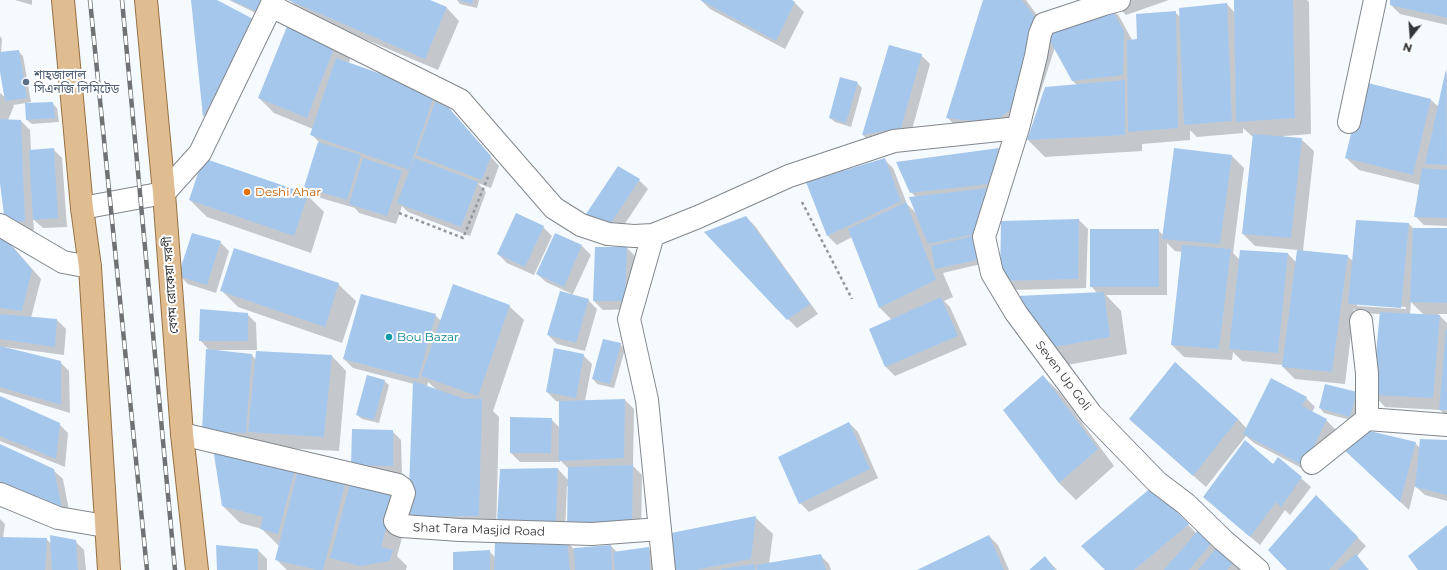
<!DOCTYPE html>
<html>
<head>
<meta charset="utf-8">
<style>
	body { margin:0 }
	#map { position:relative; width:1447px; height:570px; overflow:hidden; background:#f5faff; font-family:Montserrat,sans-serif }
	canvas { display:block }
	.north { position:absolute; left:1391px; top:16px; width:40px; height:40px; -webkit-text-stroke:3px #fff; paint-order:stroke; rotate:197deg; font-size:11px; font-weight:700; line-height:16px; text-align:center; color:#333538 }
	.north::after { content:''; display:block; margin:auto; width:14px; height:18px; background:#333538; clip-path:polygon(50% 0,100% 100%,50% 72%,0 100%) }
</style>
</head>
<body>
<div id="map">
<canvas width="1447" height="570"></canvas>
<div class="north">N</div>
</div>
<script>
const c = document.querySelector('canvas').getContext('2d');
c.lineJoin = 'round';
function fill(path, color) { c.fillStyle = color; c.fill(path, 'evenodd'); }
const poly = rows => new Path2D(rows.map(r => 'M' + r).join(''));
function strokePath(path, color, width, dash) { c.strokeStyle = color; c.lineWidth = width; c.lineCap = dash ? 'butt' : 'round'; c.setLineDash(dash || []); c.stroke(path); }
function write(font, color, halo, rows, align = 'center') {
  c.font = font + ' Montserrat,"Noto Sans Bengali",sans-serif'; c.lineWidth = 4; c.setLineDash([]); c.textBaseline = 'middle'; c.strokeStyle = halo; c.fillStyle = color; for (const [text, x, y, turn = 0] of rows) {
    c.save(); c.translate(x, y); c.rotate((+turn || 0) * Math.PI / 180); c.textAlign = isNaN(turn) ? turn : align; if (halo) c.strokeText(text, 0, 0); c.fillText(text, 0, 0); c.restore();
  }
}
fill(poly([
	[15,0,32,0,32,5],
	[192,0,215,0,264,30,213,125,204,116],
	[229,0,270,0,262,16],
	[290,0,427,0,447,8,459,21,438,70,303,13],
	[457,0,479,0,477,8,460,4],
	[701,0,790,0,795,3,804,12,785,49,710,9],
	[984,0,1026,0,1047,29,1110,7,1119,16,1132,40,1138,40,1175,12,1181,18,1227,4,1235,13,1235,0,1307,0,1309,2,1311,134,1284,136,1284,138,1301,139,1314,151,1303,251,1347,256,1353,261,1357,221,1409,224,1414,229,1447,229,1447,314,1438,314,1447,323,1447,417,1440,410,1385,407,1373,394,1380,314,1358,313,1354,309,1345,384,1295,379,1283,367,1283,365,1242,361,1233,352,1232,360,1184,357,1172,345,1182,252,1175,251,1167,243,1167,295,1106,295,1121,311,1127,354,1067,365,1050,348,1098,294,1091,286,1158,230,1163,235,1232,156,1244,168,1233,253,1240,260,1241,251,1288,254,1297,263,1298,250,1255,246,1243,234,1254,138,1243,128,1243,133,1197,137,1190,130,1190,140,1142,144,1142,151,1045,157,1028,140,1077,85,1073,81,1055,47,1030,125,964,135,947,117],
	[1411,302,1424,315,1410,314],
	[1357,304,1406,307,1406,309,1357,306],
	[1111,0,1169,0,1126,15],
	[1391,0,1447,0,1447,25,1400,14,1391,5],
	[0,36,2,39,1,53,18,51,23,56,31,102,26,103,26,104,52,103,57,108,59,122,32,124,27,120,26,103,13,105,14,106,8,120,21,121,30,130,31,151,53,149,62,158,67,227,43,228,33,219,34,230,15,232,0,174,0,93,5,97,0,65],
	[335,44,350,59,349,63,435,94,452,111,451,112,499,166,491,188,478,183,486,192,470,236,408,212,402,206,396,224,359,213,355,208,314,196,305,187,319,142,311,134,313,129,274,113,259,98],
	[889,46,921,55,930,64,910,137,872,144,863,135],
	[1447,70,1447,226,1424,225,1415,216,1420,185,1359,170,1346,158,1431,100,1439,107],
	[857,83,862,88,851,127,835,122,830,118],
	[999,149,1008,158,981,264,943,273,953,297,944,301,950,307,967,345,895,376,886,367,870,329,892,320,879,307,852,237,837,245,828,236,807,183,884,159,893,168,907,204,918,215,916,197,911,192,898,162],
	[639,180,648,189,618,234,595,226],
	[307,195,324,212,311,253,207,217,190,200],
	[746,217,755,226,818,314,797,328,788,319],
	[1079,220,1088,229,1086,288,1010,290,1002,222],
	[543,227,552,236,534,275,507,263,498,254],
	[0,232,41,279,31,318,57,320,66,329,64,355,4,347,4,348,60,362,69,371,70,413,0,392],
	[220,242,229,251,216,293,188,284,179,275],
	[582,246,591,255,572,296,588,300,597,309,585,351,557,344,548,335,572,294,546,282,537,274],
	[627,248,636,257,634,309,603,310,594,301],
	[338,284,356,301,342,343,238,307,221,290],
	[509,306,524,320,493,411,499,417,496,533,408,516,397,556,407,566,406,570,287,570,276,559,279,546,262,529,240,523,223,506,294,471,298,474,346,482,350,487,409,512,414,384,353,368,344,359,435,315,441,321],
	[428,382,437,390,427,387],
	[247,314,256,323,257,350,217,350,217,351,252,355,256,360,332,356,346,371,339,451,264,447,218,446,209,350,200,340],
	[620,344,625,349,614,388,597,384,593,379],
	[583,355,592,364,585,401,625,400,634,409,633,466,642,475,641,533,567,486,565,530,507,531,558,469,568,480,569,469,560,460,560,462,520,462,511,453,551,419,560,428,560,402,556,401,547,392],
	[1043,376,1060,393,1114,466,1076,500,1059,483,1005,410],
	[384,381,389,385,379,423,362,419,357,415],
	[1356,393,1361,398,1354,421,1324,413,1320,408],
	[0,397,59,424,68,433,65,467,0,441],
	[1306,398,1315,407,1312,412,1326,420,1335,429,1313,474,1254,443,1246,436,1206,487,1143,431,1238,419,1247,429],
	[849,423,858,432,878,478,809,512,800,503],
	[392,431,401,440,402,474,361,474,352,465],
	[1447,441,1447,501,1425,495,1415,486,1409,510,1351,456,1415,443,1420,448],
	[0,445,53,470,63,479,70,516],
	[1278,458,1311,487,1290,515,1285,510,1260,545,1204,497,1273,465],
	[1152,488,1197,534,1199,530,1247,570,1106,570],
	[1316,496,1366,546,1357,556,1369,570,1289,570],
	[755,517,773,534,769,564,820,555,829,564,831,570,672,570],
	[0,519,5,524,3,538,46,539,52,544,75,541,84,550,86,570,0,570],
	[989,536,998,545,1009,570,920,570],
	[566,541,574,549,611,546,617,552,648,548,657,557,658,570,454,570,489,551,496,558],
	[258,550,267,559,267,570,218,570],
	[1045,557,1057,570,1030,570]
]), '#0003');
fill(poly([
	[191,0,217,0,255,20,203,117],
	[231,0,263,0,258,12],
	[288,0,430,0,447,7,425,59],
	[459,0,473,0,472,4],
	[700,0,792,0,795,2,776,41],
	[983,0,1022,0,1040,24,1013,108,992,123,946,118],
	[1234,0,1293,0,1295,118,1236,122],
	[1390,0,1447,0,1447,18,1390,5],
	[1227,3,1232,121,1184,125,1179,8],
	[1110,6,1124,31,1123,75,1072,81,1044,30],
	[1176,11,1178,128,1128,132,1127,40,1137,39,1136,14],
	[288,24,336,43,307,118,258,98],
	[889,45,922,54,901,128,862,135],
	[19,50,27,98,5,101,0,72,0,52],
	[336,58,435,93,409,170,310,135],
	[1446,69,1447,165,1425,164],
	[840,77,858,82,846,123,829,118],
	[1125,80,1125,135,1027,140,1045,87],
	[1364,82,1431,99,1413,175,1345,158],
	[53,102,55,118,26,120,25,103],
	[435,102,449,108,491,156,482,180,416,155],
	[0,119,21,120,25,221,5,223,0,183],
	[1253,134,1302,138,1291,238,1242,234],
	[318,142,361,155,347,200,304,187],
	[54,148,58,218,33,220,29,150],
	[999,148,989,184,910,193,896,162],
	[1174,148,1232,155,1220,244,1162,239],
	[203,158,308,194,294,236,189,200],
	[363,158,402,171,387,216,349,204],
	[414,158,478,182,461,227,397,203],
	[885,158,901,201,827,236,806,182],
	[618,166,640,179,609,226,584,217],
	[1422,168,1447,170,1447,218,1414,217],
	[988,188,975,234,928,244,909,197],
	[906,202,936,280,879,308,848,229],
	[516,213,544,226,525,267,497,254],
	[746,216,810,304,787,320,704,232],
	[1079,219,1078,279,1000,281,1001,221],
	[1356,220,1409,223,1401,308,1348,304],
	[1413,228,1447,228,1447,303,1410,302],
	[1090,229,1159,229,1159,287,1090,287],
	[0,232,32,270,22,311,0,308],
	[192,233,221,241,207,285,178,276],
	[555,233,582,245,564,287,536,274],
	[973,236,977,260,935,269,931,246],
	[1182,245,1231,249,1219,349,1171,345],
	[595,247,627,247,625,301,593,301],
	[234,248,339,283,325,327,220,291],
	[1240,250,1288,253,1278,353,1229,349],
	[1297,250,1348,255,1332,372,1282,367],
	[453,284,510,305,478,396,421,376],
	[560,291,589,299,576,343,547,335],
	[1104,292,1110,337,1049,348,1017,296],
	[361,294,436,314,418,379,343,359],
	[941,297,958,336,885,367,869,329],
	[200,309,248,313,248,341,199,341],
	[1380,312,1440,315,1433,398,1372,395],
	[0,314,57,319,55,347,0,339],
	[1446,329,1447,329,1447,410,1439,410],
	[603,339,621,343,610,384,592,379],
	[0,346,61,361,61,405,0,387],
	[554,348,584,354,576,398,546,392],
	[206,349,252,354,246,433,202,431],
	[256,351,332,355,324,437,248,432],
	[1175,362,1238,419,1193,476,1129,419],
	[367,375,385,380,374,420,356,415],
	[1043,375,1098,449,1059,483,1003,410],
	[1271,378,1307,397,1302,406,1327,419,1304,466,1243,434],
	[413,381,465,399,482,399,479,516,408,517],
	[1325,384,1357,392,1350,417,1319,408],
	[0,396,60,423,56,459,0,436],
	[625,399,624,458,559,461,559,401],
	[510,417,552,418,551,453,510,453],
	[849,422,870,469,799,504,778,457],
	[1357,428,1416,442,1400,502,1341,447],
	[352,429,393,430,393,466,351,465],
	[1420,439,1447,440,1447,495,1415,487],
	[1245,440,1273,464,1278,457,1302,477,1281,507,1276,502,1250,537,1203,497],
	[0,444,54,469,62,508,0,491],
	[213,448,295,470,278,534,260,529,263,517,222,506],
	[633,465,632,525,567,527,568,467],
	[558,468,556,521,497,522,500,469],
	[298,469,346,481,323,570,317,570,275,560],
	[350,484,395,496,381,547,393,550,390,561,360,566,330,558],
	[1152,487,1189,524,1134,570,1105,570,1081,546],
	[1316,495,1358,537,1329,570,1287,570,1268,550],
	[756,516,751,559,695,570,671,570,666,534],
	[1447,525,1447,570,1418,570,1408,556],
	[1199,529,1213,541,1189,570,1164,570],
	[50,535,76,540,78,570,52,570],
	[989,535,1004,570,917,570],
	[0,537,47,538,45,570,0,570],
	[567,540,570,570,494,570,495,541],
	[216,545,258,549,258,570,217,570],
	[611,545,612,570,575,570,574,548],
	[1218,546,1234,561,1227,570,1198,570],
	[649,547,650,570,615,570,613,552],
	[490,550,490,570,453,570,453,552],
	[821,554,826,570,757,570,756,565],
	[1356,554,1368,570,1338,570],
	[1045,556,1055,570,1029,570],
	[754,564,755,570,721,570,721,569]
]), '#a6c7ec');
const minor = poly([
	[1119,0,1104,4,1044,24,1040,34,1036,56,1018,128,984,237,992,273,1016,313,1091,414,1157,482,1186,504,1223,540,1258,570],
	[271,6,460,100,554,208,581,225,608,234,634,236,653,235,698,217,789,176,894,141,1018,128],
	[1349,122,1375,0],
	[82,208,164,193,200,153,274,0],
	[0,225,63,262,90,267],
	[653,235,629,319,647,400,664,570],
	[1361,321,1367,373,1367,419],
	[182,434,398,485,402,488,404,493,395,521,397,524,402,526,460,530,592,534,660,529],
	[1312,463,1367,419,1447,425],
	[0,494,58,518,105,526]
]);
const primary = poly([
	[63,0,82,208,90,267,109,570],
	[146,0,164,193,182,434,197,570]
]);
strokePath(minor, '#82878d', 24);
strokePath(primary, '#967042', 24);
strokePath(poly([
	[802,202,852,299],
	[399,213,463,238,488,177]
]), '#93969a', 2.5, [3, 3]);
strokePath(minor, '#fff', 22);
strokePath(primary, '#e0bc91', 22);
const rail = poly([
	[90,0,147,570],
	[122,0,175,570]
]);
strokePath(rail, '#6f7175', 4.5);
strokePath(rail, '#fff', 3, [9]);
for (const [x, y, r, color] of [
	[26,82,4,"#5c6f8a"],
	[247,192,4,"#e8710a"],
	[389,337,4,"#0f9aa8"]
]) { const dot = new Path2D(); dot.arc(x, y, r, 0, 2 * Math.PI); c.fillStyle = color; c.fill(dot); strokePath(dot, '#fff', 1.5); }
write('12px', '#4e5e75', '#fff', [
	["শাহ্জালাল",34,75],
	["সিএনজি লিমিটেড",34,89]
], 'left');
write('12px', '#c56008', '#fff', [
	["Deshi Ahar",255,192]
], 'left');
write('12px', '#333538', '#fff', [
	["বেগম রোকেয়া সরণী",171,285,-94],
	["Seven Up Goli",1063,376,53],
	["Shat Tara Masjid Road",479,530,2]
]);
write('12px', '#0d838f', '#fff', [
	["Bou Bazar",397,337]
], 'left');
</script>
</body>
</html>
